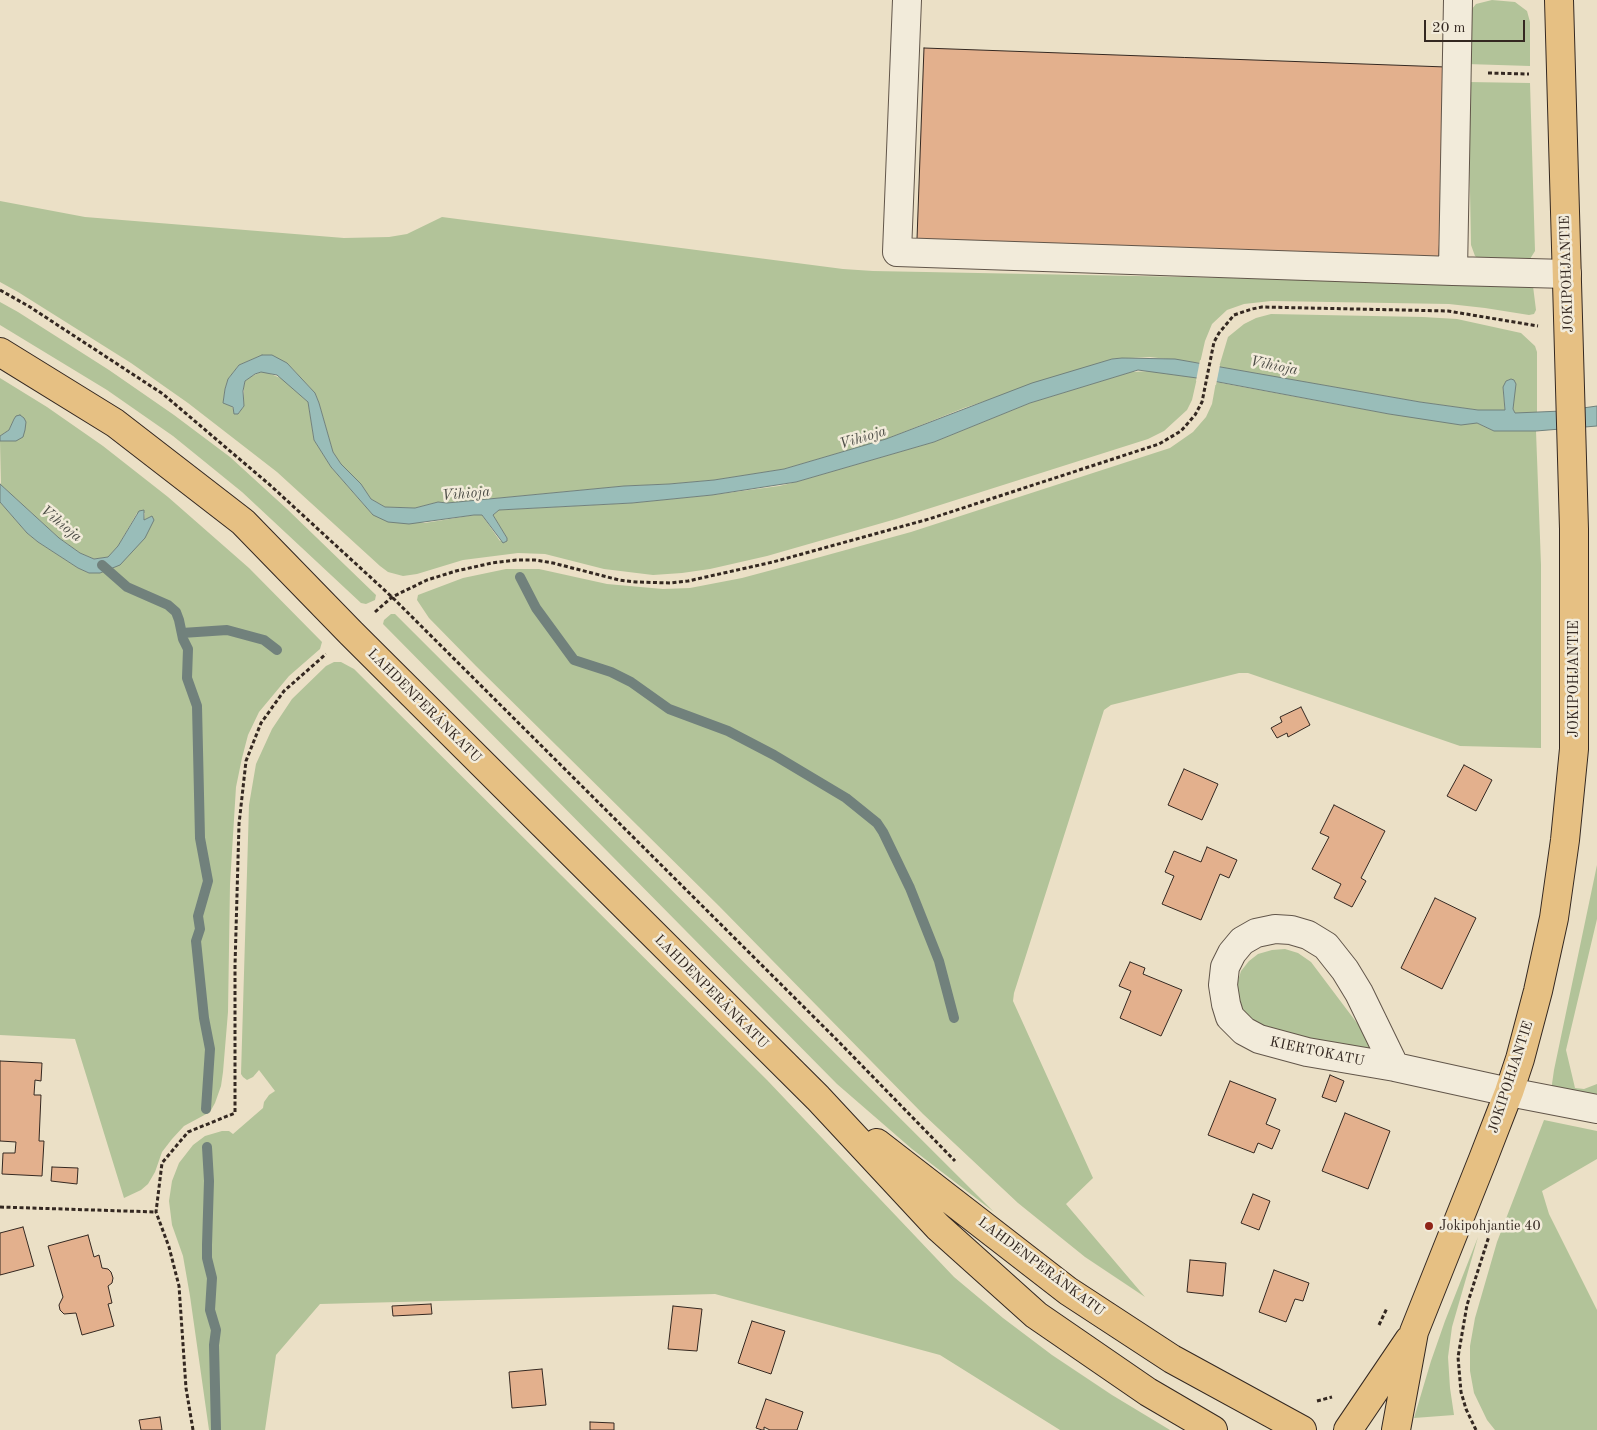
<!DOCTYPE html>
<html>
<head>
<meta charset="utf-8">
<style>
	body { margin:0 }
	#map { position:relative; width:1597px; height:1430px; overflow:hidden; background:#ebe0c6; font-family:"Old Standard TT",serif }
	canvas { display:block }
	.scale { position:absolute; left:1424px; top:20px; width:101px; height:22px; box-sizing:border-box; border:2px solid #342821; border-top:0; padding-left:6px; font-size:15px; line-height:18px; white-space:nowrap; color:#342821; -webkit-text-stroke:4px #f2ebda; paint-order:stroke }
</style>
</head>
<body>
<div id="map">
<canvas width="1597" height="1430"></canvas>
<div class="scale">20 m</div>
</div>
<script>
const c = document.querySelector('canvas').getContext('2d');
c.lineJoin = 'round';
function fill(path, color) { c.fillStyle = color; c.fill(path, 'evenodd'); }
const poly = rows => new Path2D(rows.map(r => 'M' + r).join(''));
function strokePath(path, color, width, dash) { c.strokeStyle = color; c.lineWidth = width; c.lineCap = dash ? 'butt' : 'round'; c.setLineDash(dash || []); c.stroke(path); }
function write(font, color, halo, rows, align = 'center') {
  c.font = font + ' "Old Standard TT",serif'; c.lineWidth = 5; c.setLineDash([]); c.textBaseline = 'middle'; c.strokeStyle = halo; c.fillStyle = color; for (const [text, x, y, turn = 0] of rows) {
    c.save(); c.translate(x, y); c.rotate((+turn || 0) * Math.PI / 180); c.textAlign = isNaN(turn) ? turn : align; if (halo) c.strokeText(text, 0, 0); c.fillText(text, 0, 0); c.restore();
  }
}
fill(poly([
	[1492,0,1515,2,1527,11,1530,22,1530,66,1467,64,1467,15,1476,4],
	[1468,82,1530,83,1535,251,1530,259,1522,264,1484,263,1475,256,1471,245],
	[0,201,85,217,344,238,389,237,407,234,442,217,843,269,873,271,1188,277,1533,286,1536,310,1534,314,1529,315,1485,308,1449,304,1271,301,1244,304,1227,310,1212,324,1205,341,1200,363,1150,357,1112,359,964,408,886,439,784,469,714,480,669,484,624,486,446,503,438,502,415,508,385,507,371,499,361,484,341,464,333,452,319,403,315,393,287,363,262,355,239,365,228,379,225,389,223,403,231,406,238,414,244,406,244,386,245,381,250,377,261,372,266,372,283,379,308,402,314,440,331,467,373,515,425,523,474,515,482,515,500,541,507,538,493,515,499,510,632,503,712,495,779,486,796,482,934,442,1030,403,1131,372,1151,371,1197,378,1192,400,1187,410,1164,431,1148,439,896,519,767,556,710,569,682,573,653,575,604,569,545,554,518,553,463,560,417,574,403,576,388,572,380,566,277,472,188,403,131,363,18,292,0,282],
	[0,302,18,312,109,370,174,415,230,457,287,509,376,595,375,600,366,604,361,603,242,492,173,436,107,390,0,325],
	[1271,314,1423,317,1457,319,1521,333,1535,346,1537,352,1537,413,1515,413,1513,409,1514,380,1511,379,1506,381,1503,390,1505,410,1478,410,1420,402,1219,367,1228,337,1244,324,1256,318],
	[0,378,47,407,103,446,168,497,249,568,322,642,320,649,289,676,259,712,248,735,242,758,236,787,230,884,228,1012,223,1072,221,1086,215,1103,210,1112,184,1126,172,1139,162,1152,155,1172,148,1184,141,1190,124,1198,75,1039,0,1035,0,502,27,533,38,542,78,568,89,573,100,573,112,569,152,516,144,520,145,513,137,513,118,546,108,557,94,559,80,553,59,538,1,485,0,441,16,441,14,419,9,430,0,436],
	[1216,382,1389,414,1477,423,1494,431,1536,431,1541,565,1541,748,1460,746,1248,673,1239,673,1111,705,1104,710,1014,993,1013,1001,1093,1178,1066,1204,1145,1297,1085,1257,1018,1203,923,1114,719,906,476,666,429,618,417,600,418,595,463,578,506,569,539,569,607,584,663,589,690,588,742,578,813,559,911,532,1170,448,1193,432,1206,417,1212,404],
	[391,614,395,614,994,1212,912,1149,837,1084,383,624,384,620],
	[334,662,341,662,354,669,767,1080,954,1277,1003,1318,1052,1355,1112,1395,1170,1430,1060,1430,940,1355,715,1294,320,1304,276,1355,265,1430,209,1430,190,1296,183,1256,172,1225,169,1201,172,1181,179,1163,193,1145,205,1136,222,1131,229,1131,233,1134,263,1108,264,1102,269,1095,275,1091,259,1070,253,1077,247,1080,243,1077,241,1074,249,805,256,764,272,729,292,699,326,666],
	[1597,865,1597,919,1566,1050,1575,1088,1584,1089,1597,1084,1597,1098,1551,1091,1554,1070],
	[1285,949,1298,953,1311,962,1369,1039,1370,1044,1369,1048,1364,1050,1290,1036,1258,1026,1244,1012,1239,999,1237,984,1241,971,1249,961,1258,954,1272,950],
	[1544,1120,1597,1131,1597,1159,1542,1191,1549,1214,1597,1310,1597,1430,1495,1430,1487,1420,1474,1393,1470,1371,1470,1346,1475,1318,1497,1242],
	[1478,1237,1452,1327,1448,1357,1450,1388,1454,1415,1414,1418,1431,1361,1445,1321]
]), '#b2c399');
const water = poly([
	[262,355,272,355,287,363,315,393,319,403,333,452,341,464,361,484,371,499,385,507,415,508,438,502,447,503,624,486,669,484,714,480,784,469,886,439,1032,383,1112,359,1122,358,1175,359,1420,402,1478,410,1505,410,1503,387,1506,381,1511,379,1514,380,1516,384,1513,409,1515,413,1562,411,1597,406,1597,426,1536,431,1494,431,1477,423,1461,425,1389,414,1197,378,1138,370,1030,403,934,442,796,482,712,495,632,503,499,510,493,515,507,538,507,541,503,543,482,515,474,515,409,524,388,522,373,515,331,467,314,440,308,402,277,375,261,372,255,374,245,381,243,391,244,406,238,414,234,414,233,407,223,403,225,389,228,379,239,365,262,355],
	[20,415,24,418,26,422,25,430,23,437,16,441,0,441,0,436,9,430,14,419,16,416,20,415],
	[0,484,59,538,80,553,94,559,108,557,118,546,139,511,144,510,144,520,152,516,154,520,145,538,120,565,100,573,89,573,78,568,38,542,27,533,0,502,0,484]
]);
fill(water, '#99bdb9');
strokePath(water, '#71817c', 1);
fill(poly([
	[1200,360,1220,365,1216,385,1196,381]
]), '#ebe0c6');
strokePath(poly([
	[102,565,127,587,168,605,176,612,179,620,183,639,188,649,187,678,197,706,200,838,208,881,198,916,200,929,196,941,204,1018,210,1049,206,1109],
	[520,577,536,608,574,660,611,672,631,682,669,709,728,731,774,755,846,798,877,823,883,832,910,888,939,961,954,1018],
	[182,633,227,630,264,640,277,650],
	[207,1147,209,1181,207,1245,207,1258,212,1278,210,1310,216,1330,214,1345,216,1430]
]), '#71817c', 10);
const building = poly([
	[924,48,1446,67,1439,258,917,239,924,48],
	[1301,707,1310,725,1288,737,1287,733,1277,738,1271,728,1282,722,1280,717,1301,707],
	[1464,765,1492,780,1476,811,1447,796,1464,765],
	[1184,769,1218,784,1202,820,1168,805,1184,769],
	[1334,805,1385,831,1361,878,1366,881,1352,907,1334,898,1341,884,1312,869,1329,837,1320,833,1334,805],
	[1207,847,1237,860,1229,878,1220,874,1201,920,1162,904,1174,876,1165,872,1174,851,1201,862,1207,847],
	[1435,898,1476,918,1442,989,1401,968,1435,898],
	[1130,962,1145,968,1143,974,1182,990,1161,1036,1120,1018,1131,991,1119,986,1130,962],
	[0,1061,42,1063,41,1081,35,1080,34,1095,41,1095,39,1141,44,1141,42,1176,2,1174,3,1153,15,1153,16,1142,0,1141,0,1061],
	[1330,1075,1344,1081,1336,1102,1322,1097,1330,1075],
	[1230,1081,1276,1099,1266,1124,1280,1130,1272,1149,1258,1143,1254,1153,1208,1135,1230,1081],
	[1345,1113,1390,1131,1368,1189,1322,1171,1345,1113],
	[52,1167,78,1168,77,1184,51,1181,52,1167],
	[1253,1194,1270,1201,1259,1230,1241,1223,1253,1194],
	[23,1227,34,1266,0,1275,0,1233,23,1227],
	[88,1235,94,1257,99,1255,102,1268,108,1269,111,1272,113,1278,112,1283,108,1286,112,1303,108,1304,114,1326,82,1335,76,1313,64,1314,60,1310,59,1305,63,1297,48,1246,88,1235],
	[1190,1260,1226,1263,1223,1296,1187,1292,1190,1260],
	[1274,1270,1309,1283,1303,1301,1295,1299,1286,1322,1259,1312,1274,1270],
	[431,1304,432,1314,393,1316,392,1306,431,1304],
	[673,1306,702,1309,697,1351,668,1349,673,1306],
	[752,1321,785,1331,771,1374,738,1363,752,1321],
	[542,1369,546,1405,512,1408,509,1372,542,1369],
	[766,1399,803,1412,797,1430,770,1430,764,1427,764,1430,762,1430,756,1428,766,1399],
	[160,1417,162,1430,141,1430,139,1420,160,1417],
	[590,1422,614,1423,614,1430,590,1430,590,1422]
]);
fill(building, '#e3b08d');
strokePath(building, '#342821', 1);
const minor = poly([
	[907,0,897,252,1453,271,1458,0],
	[1453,271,1567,274],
	[1395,1067,1359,993,1345,970,1326,946,1308,935,1291,930,1275,929,1256,933,1242,941,1232,953,1225,967,1223,985,1226,1004,1230,1017,1244,1031,1259,1039,1307,1052,1395,1067,1509,1092,1597,1109]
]);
const major = poly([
	[0,352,115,423,243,522,351,633,818,1098,938,1227,1036,1315,1148,1392,1213,1430],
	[877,1143,1068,1291,1172,1359,1302,1430],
	[1348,1430,1409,1340],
	[1396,1430,1414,1332,1483,1159,1509,1092,1520,1059,1538,991,1554,918,1565,840,1574,749,1574,529,1559,0]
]);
strokePath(minor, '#62564a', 30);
strokePath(major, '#342821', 30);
strokePath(poly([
	[1488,73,1529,74],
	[0,290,30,307,163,394,270,485,392,597,838,1041,955,1161],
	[375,612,392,597,427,580,456,571,492,563,516,560,535,560,553,563,619,580,636,582,671,583,688,581,773,562,929,519,1159,444,1181,431,1195,415,1202,402,1214,342,1219,333,1234,315,1252,309,1262,307,1448,311,1538,326],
	[0,1207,156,1212],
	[1379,1325,1387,1308],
	[1317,1401,1332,1397],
	[193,1430,186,1388,179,1286,169,1247,156,1212,162,1163,188,1132,235,1113,235,966,239,824,246,761,261,723,284,691,326,654],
	[1476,1430,1466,1409,1461,1392,1458,1357,1467,1305,1489,1236]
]), '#342821', 3, [4, 2.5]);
strokePath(minor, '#f2ebda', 28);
strokePath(major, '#e6c083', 28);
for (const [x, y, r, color] of [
	[1429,1226,5,"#8f2418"]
]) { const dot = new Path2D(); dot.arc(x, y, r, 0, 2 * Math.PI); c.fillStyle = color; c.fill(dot); strokePath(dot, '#f2ebda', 2); }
write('14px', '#342821', '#f2ebda', [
	["JOKIPOHJANTIE",1567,274,-92],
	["JOKIPOHJANTIE",1574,679,-90],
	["LAHDENPERÄNKATU",424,706,45],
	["LAHDENPERÄNKATU",711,992,45],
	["KIERTOKATU",1317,1052,12],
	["JOKIPOHJANTIE",1511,1077,-72],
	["LAHDENPERÄNKATU",1041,1267,37]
]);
write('14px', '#342821', '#f2ebda', [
	["Jokipohjantie 40",1439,1226]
], 'left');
write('italic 15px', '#4d4d47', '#f2ebda', [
	["Vihioja",1274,366,11],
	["Vihioja",863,438,-17],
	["Vihioja",466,494,-5],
	["Vihioja",61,524,39]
]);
</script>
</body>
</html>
